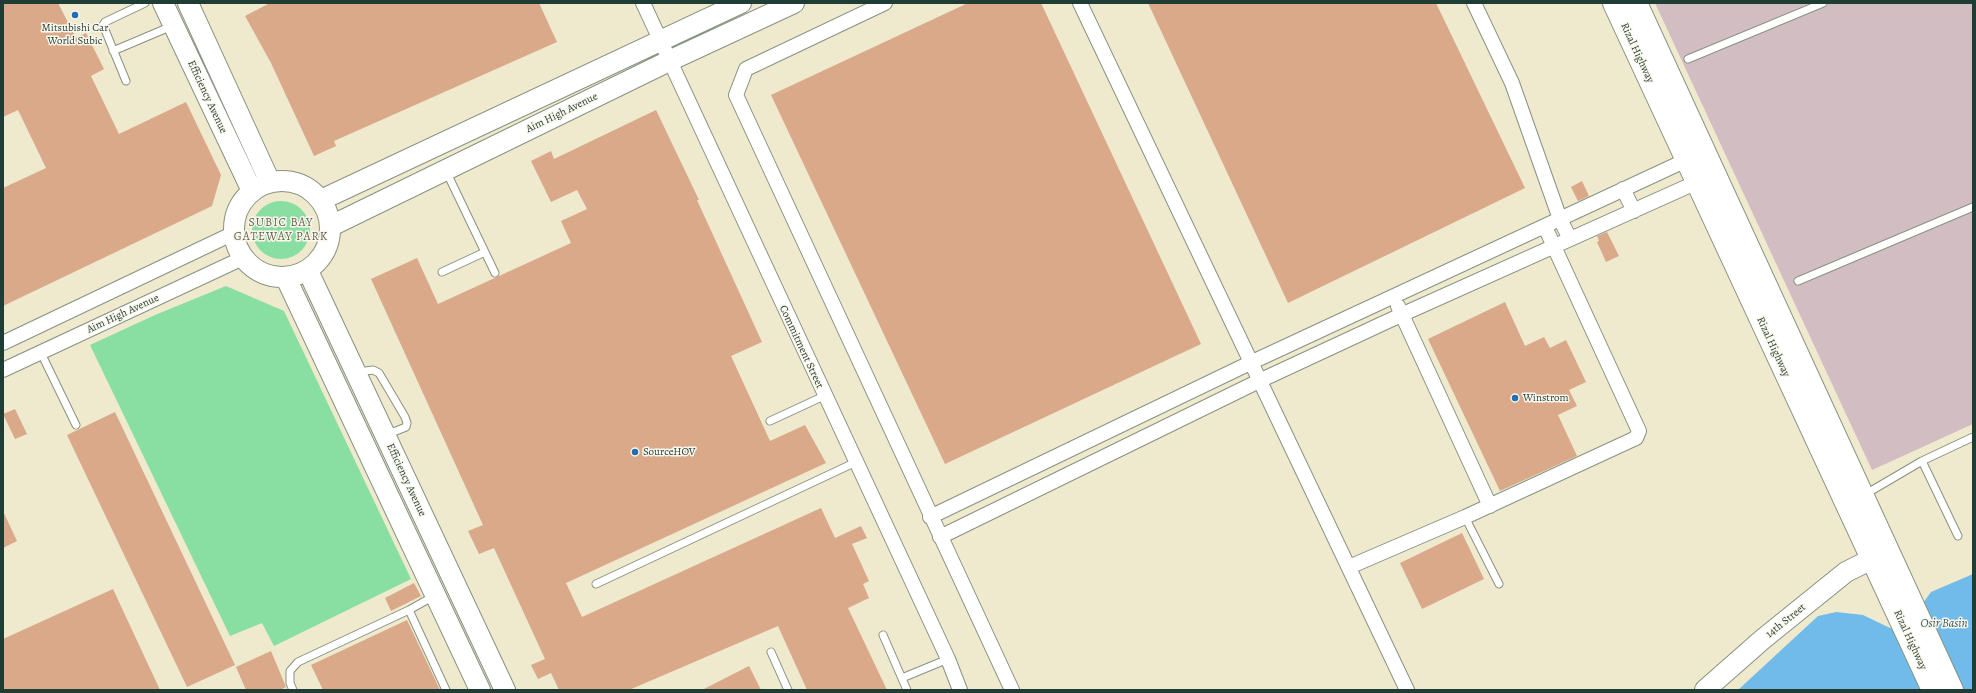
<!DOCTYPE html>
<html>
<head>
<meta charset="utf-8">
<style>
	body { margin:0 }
	#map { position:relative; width:1976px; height:693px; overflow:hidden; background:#efe9ce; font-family:Alegreya,serif }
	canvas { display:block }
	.frame { position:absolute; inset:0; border:4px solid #1f3d34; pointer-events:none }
</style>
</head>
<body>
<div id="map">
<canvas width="1976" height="693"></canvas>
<div class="frame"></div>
</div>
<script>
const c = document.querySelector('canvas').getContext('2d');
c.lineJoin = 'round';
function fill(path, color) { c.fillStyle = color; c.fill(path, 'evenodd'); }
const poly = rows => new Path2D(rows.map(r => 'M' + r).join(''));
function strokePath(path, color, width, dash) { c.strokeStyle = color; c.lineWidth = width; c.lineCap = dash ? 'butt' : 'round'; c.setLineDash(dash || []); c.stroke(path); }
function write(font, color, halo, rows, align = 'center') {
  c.font = font + ' Alegreya,serif'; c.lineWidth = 3; c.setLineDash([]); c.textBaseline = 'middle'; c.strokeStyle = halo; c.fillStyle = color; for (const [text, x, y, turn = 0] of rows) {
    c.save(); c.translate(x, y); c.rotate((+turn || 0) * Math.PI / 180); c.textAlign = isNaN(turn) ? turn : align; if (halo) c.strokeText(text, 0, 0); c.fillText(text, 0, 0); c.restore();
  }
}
fill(poly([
	[1655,3,1973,3,1973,424,1872,470]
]), '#d2bec2');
fill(poly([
	'252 230a29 29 0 1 1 58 0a29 29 0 1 1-58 0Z',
	[226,286,284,311,411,579,274,646,262,623,230,636,90,345,155,315]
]), '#89dea1');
fill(poly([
	[1973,574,1973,690,1738,690,1818,616,1836,612,1863,615,1890,628,1910,621,1931,592]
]), '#71bbea');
fill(poly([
	[3,3,58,3,76,38,86,33,104,69,91,76,119,134,186,102,221,175,212,206,3,306,3,188,46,168,18,110,3,117],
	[270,3,539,3,557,42,334,141,336,146,314,156,271,63,245,16],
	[968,3,1041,3,1201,344,945,464,771,95],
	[1148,3,1436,3,1525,188,1288,303],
	[656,110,699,200,697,200,762,342,731,356,770,441,805,425,826,463,566,583,582,617,821,508,835,538,861,526,867,538,852,544,869,581,863,584,869,598,848,608,887,690,807,690,778,626,629,690,559,690,551,673,538,679,531,665,545,659,494,548,479,554,468,531,483,525,371,279,417,258,438,304,571,243,561,221,587,209,577,190,551,202,531,161,551,151,554,159],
	[1582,181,1589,196,1578,201,1571,187],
	[1607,232,1619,256,1606,262,1597,242,1599,241,1597,236],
	[1505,302,1525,346,1544,337,1550,348,1566,340,1586,382,1569,390,1577,406,1558,415,1577,456,1500,491,1428,339],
	[15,409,27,434,15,439,3,414],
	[115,412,235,665,187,687,67,435],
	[3,511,17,541,3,548],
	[1462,533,1484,579,1422,609,1400,563],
	[414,583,421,596,391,611,385,598],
	[113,589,160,690,3,690,3,639],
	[407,620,440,690,323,690,311,665],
	[271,651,286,687,280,690,246,690,236,667],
	[749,666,761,690,702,690]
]), '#d9a989');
const lane = poly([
	[113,51,172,26],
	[1688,59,1823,3],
	[126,81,103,25,105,22,145,3],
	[446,171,495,273],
	[442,272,485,252],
	[1798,281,1973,207],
	[41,353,76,425],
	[358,372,373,370,379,373,405,417,407,423,406,427,386,435],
	[770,421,824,396],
	[1922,461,1958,536],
	[1864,495,1922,461,1973,437],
	[1465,517,1499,584],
	[596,584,856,462],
	[409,610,446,690],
	[883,635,907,690],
	[771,652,788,690],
	[902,678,948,659],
	[293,690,290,683,290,671,298,662,409,610,434,596]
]);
const street = poly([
	[643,3,948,659,960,690],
	[885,3,746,69,736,95,1012,690],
	[1080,3,1407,690],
	[1474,3,1512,83,1560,219,1570,239],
	[1623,189,1634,211],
	[1398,306,1490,506],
	[3,343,234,233],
	[3,370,243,258],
	[930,517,1250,363,1693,157],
	[940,537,1259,381,1401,315,1704,179],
	[1349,567,1465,517,1636,438,1639,431,1545,227]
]);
const secondary = poly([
	[163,3,252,191],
	[188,3,270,182],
	'234 229a48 48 0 1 1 96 0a48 48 0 1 1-96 0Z',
	[321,200,741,3],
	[331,226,669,61,794,3],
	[308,271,505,690],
	[286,278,480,690],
	[1705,690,1763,639,1846,572,1872,559]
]);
const primary = poly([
	[1614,3,1933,690],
	[1636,3,1952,690]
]);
strokePath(lane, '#879381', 9);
strokePath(street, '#879381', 16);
strokePath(secondary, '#879381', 22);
strokePath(primary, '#879381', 24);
strokePath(lane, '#fff', 7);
strokePath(street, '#fff', 14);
strokePath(secondary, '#fff', 20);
strokePath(primary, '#fff', 22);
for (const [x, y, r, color] of [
	[75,15,4,"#1f6fb2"],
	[1515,398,4,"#1f6fb2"],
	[635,452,4,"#1f6fb2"]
]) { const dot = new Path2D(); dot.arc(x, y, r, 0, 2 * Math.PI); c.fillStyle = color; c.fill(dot); strokePath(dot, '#fbf7ec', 1.5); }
write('11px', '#1f3d34', '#fbf7ec', [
	["Mitsubishi Car",75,28,"center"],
	["World Subic",75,41,"center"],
	["Winstrom",1523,398],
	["SourceHOV",643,452]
], 'left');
write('11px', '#1f3d34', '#fbf7ec', [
	["Rizal Highway",1637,53,65],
	["Efficiency Avenue",207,97,65],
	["Aim High Avenue",562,113,-26],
	["Aim High Avenue",123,314,-25],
	["Commitment Street",801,347,65],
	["Rizal Highway",1773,347,65],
	["Efficiency Avenue",406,480,65],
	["14th Street",1786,621,-39],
	["Rizal Highway",1910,640,65]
]);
c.letterSpacing = '1px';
write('12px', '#606352', '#fbf7ec', [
	["SUBIC BAY",281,223],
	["GATEWAY PARK",281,237]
]);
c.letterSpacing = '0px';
write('italic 12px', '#345c62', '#fbf7ec', [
	["Osir Basin",1944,624]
]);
</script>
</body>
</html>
